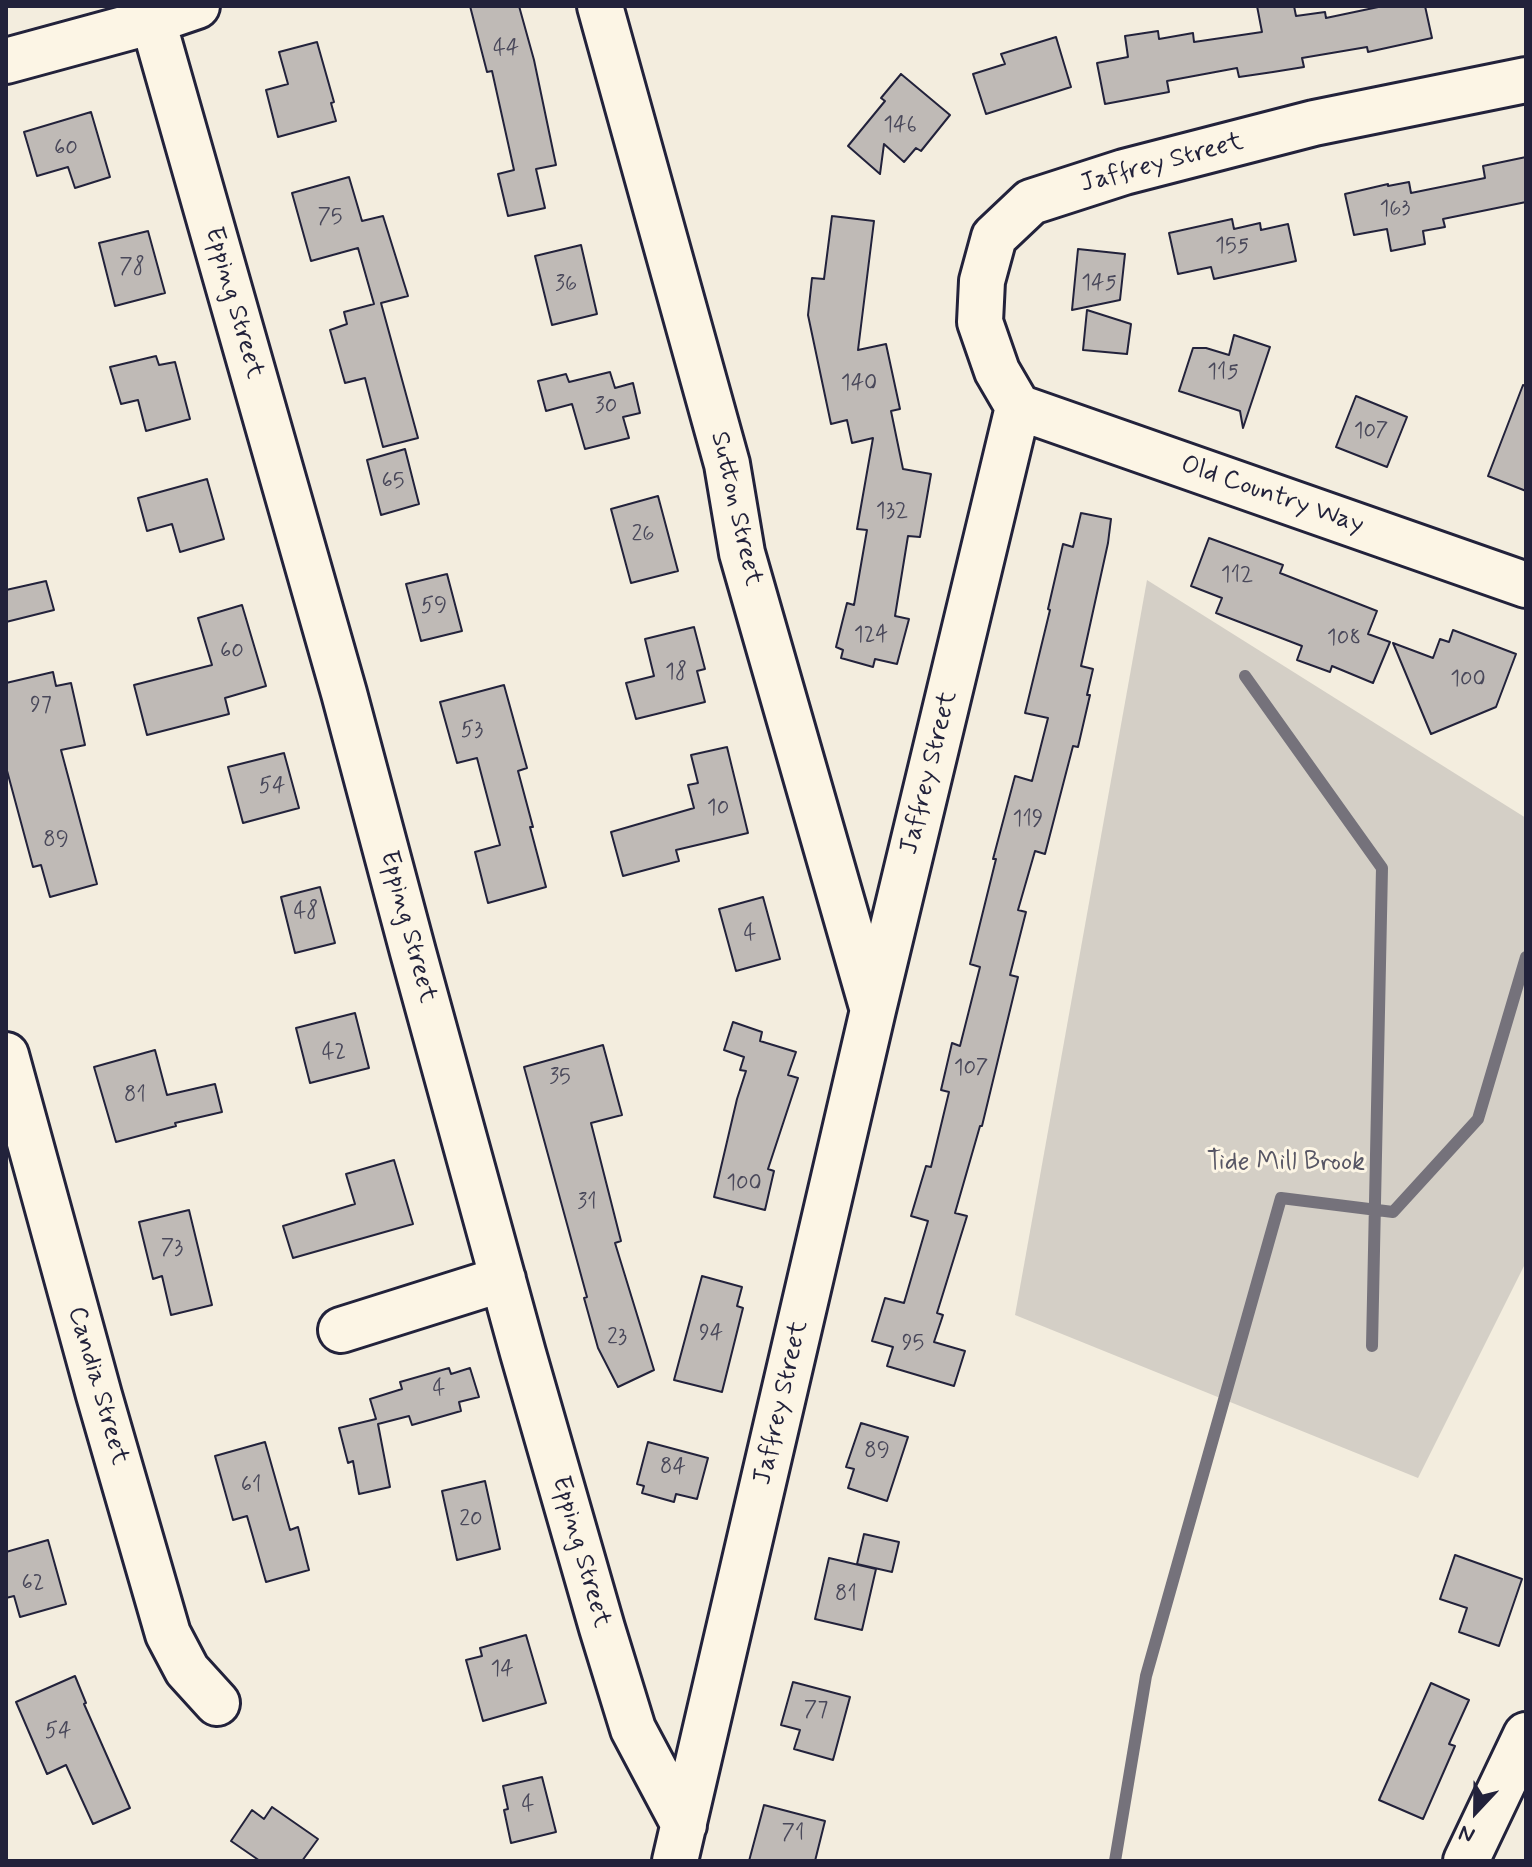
<!DOCTYPE html>
<html>
<head>
<meta charset="utf-8">
<style>
	body { margin:0 }
	#map { position:relative; width:1532px; height:1867px; overflow:hidden; background:#f3edde; font-family:Mynerve,sans-serif }
	canvas { display:block }
	.frame { position:absolute; inset:0; border:8px solid #22223b; pointer-events:none }
	.north { position:absolute; left:1436px; top:1771px; width:80px; height:80px; -webkit-text-stroke:6px #fcf5e5; paint-order:stroke; rotate:202deg; font-size:22px; font-weight:700; line-height:32px; text-align:center; color:#22223b }
	.north::after { content:''; display:block; margin:auto; width:28px; height:36px; background:#22223b; clip-path:polygon(50% 0,100% 100%,50% 72%,0 100%) }
</style>
</head>
<body>
<div id="map">
<canvas width="1532" height="1867"></canvas>
<div class="frame"></div>
<div class="north">N</div>
</div>
<script>
const c = document.querySelector('canvas').getContext('2d');
c.lineJoin = 'round';
function fill(path, color) { c.fillStyle = color; c.fill(path, 'evenodd'); }
const poly = rows => new Path2D(rows.map(r => 'M' + r).join(''));
function strokePath(path, color, width, dash) { c.strokeStyle = color; c.lineWidth = width; c.lineCap = dash ? 'butt' : 'round'; c.setLineDash(dash || []); c.stroke(path); }
function write(font, color, halo, rows, align = 'center') {
  c.font = font + ' Mynerve,sans-serif'; c.lineWidth = 6; c.setLineDash([]); c.textBaseline = 'middle'; c.strokeStyle = halo; c.fillStyle = color; for (const [text, x, y, turn = 0] of rows) {
    c.save(); c.translate(x, y); c.rotate((+turn || 0) * Math.PI / 180); c.textAlign = isNaN(turn) ? turn : align; if (halo) c.strokeText(text, 0, 0); c.fillText(text, 0, 0); c.restore();
  }
}
fill(poly([
	[1147,580,1526,818,1526,1262,1418,1478,1015,1315]
]), '#d4cfc6');
strokePath(poly([
	[1245,676,1382,868,1372,1346],
	[1115,1861,1146,1676,1281,1198,1393,1212,1478,1119,1526,957]
]), '#75727b', 12);
const building = poly([
	[470,6,519,6,534,60,556,165,536,169,545,208,508,216,498,174,514,170,492,71,487,72,470,6],
	[1257,6,1294,6,1296,16,1325,12,1326,18,1383,6,1425,6,1432,38,1368,52,1367,47,1302,58,1304,67,1273,72,1239,77,1237,68,1167,81,1169,92,1105,104,1097,63,1128,57,1125,36,1158,31,1159,39,1193,33,1194,42,1262,32,1257,6],
	[1056,37,1071,87,986,114,973,74,1005,64,1001,54,1056,37],
	[317,42,334,102,331,103,336,121,278,137,266,90,288,84,279,52,317,42],
	[901,74,950,115,921,151,916,148,904,162,884,144,880,174,848,146,885,101,881,98,901,74],
	[91,112,110,177,75,188,68,167,37,176,24,132,91,112],
	[1526,157,1526,202,1443,219,1445,227,1423,231,1425,244,1391,251,1387,229,1354,235,1345,194,1388,184,1388,186,1409,182,1411,193,1485,178,1483,166,1526,157],
	[349,177,362,221,383,216,408,296,381,303,418,438,383,447,365,378,345,383,330,330,347,324,344,312,374,304,358,248,311,261,292,193,349,177],
	[832,216,874,221,858,350,886,344,900,409,891,411,903,469,931,474,920,537,908,536,895,616,909,619,897,664,875,659,873,667,841,658,843,650,836,647,847,603,854,605,867,530,857,529,873,438,852,443,847,420,831,424,808,315,812,278,824,279,832,216],
	[1232,219,1234,229,1260,223,1261,230,1288,224,1296,261,1214,279,1211,267,1178,274,1169,233,1232,219],
	[148,231,165,293,115,306,99,243,148,231],
	[581,245,597,314,552,325,535,256,581,245],
	[1078,249,1125,254,1120,300,1072,310,1078,249],
	[1087,310,1131,324,1127,354,1083,350,1087,310],
	[1234,335,1270,347,1243,428,1240,411,1179,391,1193,348,1206,348,1229,355,1234,335],
	[156,356,159,365,175,362,190,419,146,431,138,400,121,404,110,367,156,356],
	[610,372,615,388,633,383,640,413,623,417,629,438,585,449,572,404,546,411,538,381,566,374,569,382,610,372],
	[1523,385,1526,386,1526,491,1488,476,1523,385],
	[1356,396,1407,417,1387,467,1336,447,1356,396],
	[405,449,419,504,381,515,367,460,405,449],
	[207,479,224,539,180,552,172,524,147,531,138,498,207,479],
	[658,496,678,571,631,583,611,509,658,496],
	[1081,513,1111,519,1108,543,1081,666,1093,669,1087,695,1090,695,1078,747,1073,746,1045,854,1035,851,1018,910,1026,912,1010,975,1018,977,982,1126,980,1126,955,1213,967,1216,937,1313,943,1315,934,1342,965,1351,954,1386,887,1366,893,1347,872,1341,885,1298,904,1303,928,1221,911,1216,926,1166,931,1167,949,1092,941,1090,952,1043,960,1046,980,967,970,964,996,859,993,859,1015,776,1032,781,1048,718,1025,713,1050,610,1048,609,1063,544,1073,547,1081,513],
	[1209,538,1283,565,1280,573,1377,611,1368,634,1390,642,1373,683,1332,666,1330,672,1297,660,1302,646,1216,613,1222,598,1191,586,1209,538],
	[447,574,462,631,421,641,406,584,447,574],
	[46,581,54,610,6,622,6,590,46,581],
	[242,605,266,686,225,698,229,714,147,735,134,685,212,665,198,618,242,605],
	[694,627,705,669,697,671,705,702,636,719,626,683,654,676,645,639,694,627],
	[1453,630,1516,654,1496,707,1431,734,1393,643,1433,658,1440,639,1449,642,1453,630],
	[53,672,56,686,71,683,85,745,61,750,97,884,50,897,41,865,33,867,6,767,6,683,53,672],
	[504,685,527,768,518,771,533,827,530,827,546,887,488,903,475,852,500,845,477,758,457,763,440,702,504,685],
	[727,747,748,833,676,850,679,861,623,876,611,832,694,808,688,785,698,783,691,755,727,747],
	[284,753,299,808,243,823,228,767,284,753],
	[320,887,335,943,295,953,281,897,320,887],
	[763,897,780,959,736,971,719,909,763,897],
	[355,1013,369,1068,310,1083,296,1028,355,1013],
	[733,1022,762,1032,760,1041,796,1052,788,1075,798,1078,768,1169,774,1171,765,1210,714,1197,737,1099,746,1071,740,1070,744,1057,724,1050,733,1022],
	[603,1045,622,1115,591,1123,621,1241,615,1243,654,1370,618,1387,598,1348,584,1298,587,1297,524,1067,603,1045],
	[155,1050,167,1095,215,1084,222,1112,175,1123,176,1126,116,1142,94,1067,155,1050],
	[394,1160,413,1224,293,1258,283,1226,355,1204,346,1174,394,1160],
	[189,1210,212,1305,171,1315,162,1276,153,1279,139,1222,189,1210],
	[702,1276,742,1287,737,1306,743,1308,722,1392,674,1380,702,1276],
	[449,1368,451,1374,470,1368,479,1397,459,1402,461,1411,412,1425,409,1416,378,1424,390,1487,359,1494,353,1461,348,1463,339,1428,376,1419,370,1399,402,1389,400,1382,449,1368],
	[861,1423,908,1437,887,1501,848,1488,854,1469,846,1467,861,1423],
	[265,1442,290,1530,298,1527,309,1570,266,1582,247,1516,233,1520,215,1456,265,1442],
	[648,1442,708,1458,697,1499,676,1494,674,1502,642,1493,644,1486,637,1484,648,1442],
	[485,1481,500,1549,457,1560,442,1491,485,1481],
	[864,1534,899,1542,892,1572,857,1564,864,1534],
	[48,1540,66,1604,20,1617,14,1596,6,1598,6,1552,48,1540],
	[1455,1555,1522,1579,1499,1646,1459,1632,1467,1608,1440,1599,1455,1555],
	[829,1558,876,1569,862,1630,815,1619,829,1558],
	[526,1635,546,1703,483,1721,466,1660,482,1656,480,1648,526,1635],
	[75,1676,86,1703,84,1704,130,1808,93,1824,66,1765,47,1774,16,1702,75,1676],
	[793,1682,850,1697,833,1760,794,1749,800,1730,781,1725,793,1682],
	[1431,1683,1469,1700,1449,1744,1455,1746,1423,1819,1379,1800,1431,1683],
	[542,1777,556,1832,511,1843,504,1810,508,1809,503,1786,542,1777],
	[764,1805,825,1821,815,1861,749,1861,764,1805],
	[272,1807,318,1839,302,1861,260,1861,231,1841,252,1810,264,1819,272,1807]
]);
fill(building, '#bfbab6');
strokePath(building, '#22223b', 2);
const minor = poly([
	[600,6,727,464,742,553,872,1007],
	[153,21,344,693,413,952,523,1353,602,1628,633,1729,684,1825],
	[6,61,153,21,197,6],
	[1018,407,1526,585],
	[6,1055,99,1395,168,1634,187,1670,217,1703],
	[341,1330,503,1279],
	[675,1861,873,1010,1018,407,997,371,980,322,982,281,994,237,1031,202,1124,172,1314,123,1526,80],
	[1466,1861,1526,1735]
]);
strokePath(minor, '#22223b', 50);
strokePath(minor, '#fcf5e5', 44);
write('22px', '#49485a', null, [
	["44",506,49],
	["146",900,126],
	["60",66,149],
	["163",1395,210],
	["75",330,218],
	["155",1232,247],
	["78",132,268],
	["145",1099,284],
	["36",566,285],
	["115",1223,373],
	["140",859,384],
	["30",606,407],
	["107",1371,432],
	["65",393,482],
	["132",892,512],
	["26",643,535],
	["112",1237,576],
	["59",434,607],
	["124",871,636],
	["108",1344,639],
	["60",232,652],
	["18",676,673],
	["100",1468,680],
	["97",41,706],
	["53",472,731],
	["54",272,787],
	["10",718,809],
	["119",1028,820],
	["89",56,841],
	["48",306,912],
	["4",750,934],
	["42",334,1053],
	["107",971,1069],
	["35",560,1078],
	["81",135,1096],
	["100",744,1184],
	["31",587,1203],
	["73",172,1249],
	["94",711,1334],
	["23",617,1338],
	["95",913,1344],
	["4",439,1389],
	["89",877,1452],
	["84",673,1468],
	["61",251,1486],
	["20",471,1520],
	["62",33,1584],
	["81",846,1595],
	["14",502,1670],
	["77",816,1711],
	["54",58,1732],
	["4",528,1805],
	["71",793,1834]
]);
write('26px', '#22223b', '#fcf5e5', [
	["Jaffrey Street",1162,164,-15],
	["Epping Street",233,303,74],
	["Old Country Way",1272,496,19],
	["Sutton Street",735,509,77],
	["Jaffrey Street",930,773,-76],
	["Epping Street",407,927,75],
	["Candia Street",97,1386,74],
	["Jaffrey Street",782,1403,-77],
	["Epping Street",580,1552,74]
]);
write('26px', '#575665', '#fcf5e5', [
	["Tide Mill Brook",1286,1164]
]);
</script>
</body>
</html>
